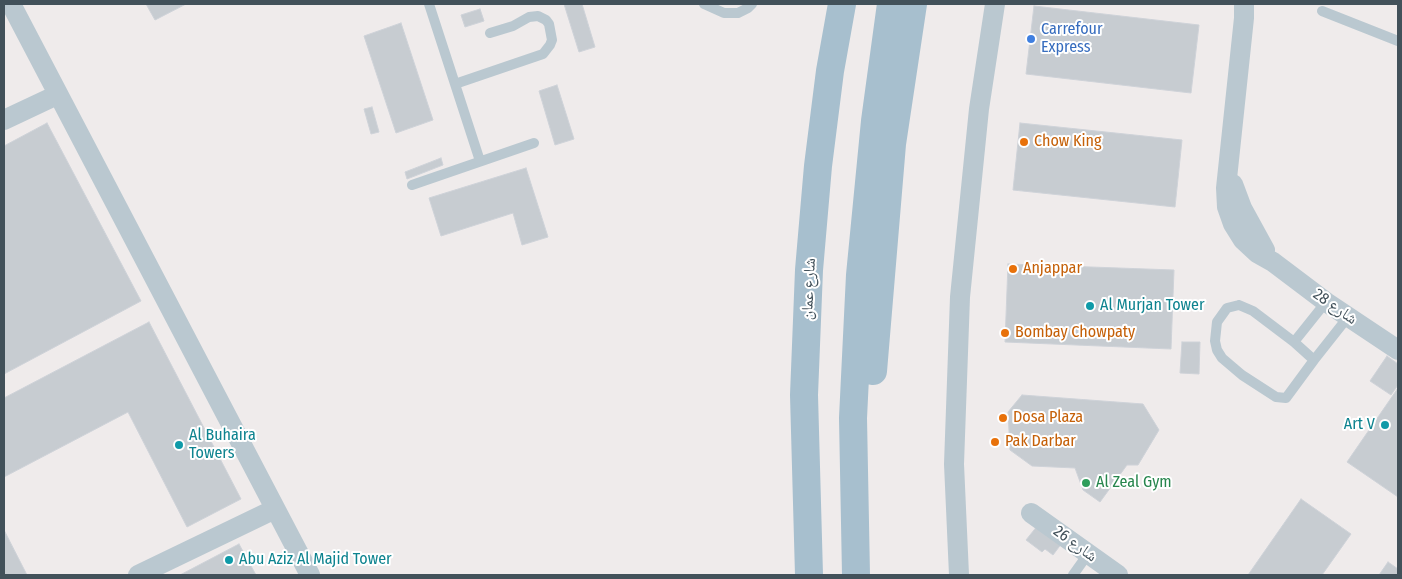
<!DOCTYPE html>
<html>
<head>
<meta charset="utf-8">
<style>
	body { margin:0 }
	#map { position:relative; width:1402px; height:579px; overflow:hidden; background:#efebeb; font-family:"Fira Sans Condensed",sans-serif }
	canvas { display:block }
	.frame { position:absolute; inset:0; border:5px solid #42515a; pointer-events:none }
</style>
</head>
<body>
<div id="map">
<canvas width="1402" height="579"></canvas>
<div class="frame"></div>
</div>
<script>
const c = document.querySelector('canvas').getContext('2d');
c.lineJoin = 'round';
function fill(path, color) { c.fillStyle = color; c.fill(path, 'evenodd'); }
const poly = rows => new Path2D(rows.map(r => 'M' + r).join(''));
function strokePath(path, color, width, dash) { c.strokeStyle = color; c.lineWidth = width; c.lineCap = dash ? 'butt' : 'round'; c.setLineDash(dash || []); c.stroke(path); }
function write(font, color, halo, rows, align = 'center') {
  c.font = font + ' "Fira Sans Condensed","Noto Naskh Arabic",sans-serif'; c.lineWidth = 4; c.setLineDash([]); c.textBaseline = 'middle'; c.strokeStyle = halo; c.fillStyle = color; for (const [text, x, y, turn = 0] of rows) {
    c.save(); c.translate(x, y); c.rotate((+turn || 0) * Math.PI / 180); c.textAlign = isNaN(turn) ? turn : align; if (halo) c.strokeText(text, 0, 0); c.fillText(text, 0, 0); c.restore();
  }
}
const building = poly([
	[146,4,186,4,155,20,146,4],
	[564,4,582,4,595,47,579,52,564,4],
	[1034,6,1199,25,1191,93,1026,74,1034,6],
	[480,9,484,21,465,27,461,15,480,9],
	[401,23,433,120,396,133,364,36,401,23],
	[557,85,574,139,555,145,539,91,557,85],
	[372,107,379,132,371,134,364,109,372,107],
	[47,123,141,301,4,374,4,146,47,123],
	[1020,123,1182,140,1175,207,1013,190,1020,123],
	[441,158,443,165,407,179,405,172,441,158],
	[526,168,548,237,522,245,513,213,441,236,429,198,526,168],
	[1008,264,1174,270,1171,349,1005,342,1008,264],
	[149,322,241,499,187,527,128,412,4,477,4,398,149,322],
	[1182,342,1200,342,1199,374,1180,373,1182,342],
	[1387,356,1398,364,1398,385,1391,395,1370,381,1387,356],
	[1398,388,1398,497,1347,462,1398,388],
	[1022,395,1143,404,1159,430,1138,465,1127,465,1100,502,1083,490,1075,468,1032,466,1010,450,1008,412,1022,395],
	[1301,499,1351,534,1322,575,1248,575,1301,499],
	[1038,525,1062,543,1053,555,1045,549,1042,552,1026,540,1038,525],
	[4,530,27,575,4,575,4,530],
	[239,544,256,575,180,575,239,544],
	[1388,562,1398,569,1398,575,1379,575,1388,562]
]);
fill(building, '#c7ccd1');
strokePath(building, '#ced2d8', 1);
strokePath(poly([
	[429,4,480,161],
	[704,4,724,13,738,13,748,8,752,4],
	[1322,11,1398,41],
	[455,84,543,54,550,45,552,40,549,24,546,20,538,16,529,17,513,26,490,33],
	[412,185,534,143],
	[1239,305,1253,311,1294,342,1314,360,1286,398,1276,397,1242,375,1222,358,1217,350,1215,341,1217,322,1227,308,1239,305],
	[1294,342,1326,302],
	[1314,360,1348,317],
	[1073,575,1088,554]
]), '#bac8d0', 10);
strokePath(poly([
	[11,4,310,575],
	[1244,4,1244,18,1226,188,1227,207,1233,224,1243,240,1257,253,1273,262,1326,302,1398,350],
	[4,120,57,95],
	[1233,184,1242,208,1265,250],
	[1031,513,1118,575],
	[138,575,275,509],
	[959,575,954,464,960,297,979,109,995,4]
]), '#bac8d0', 20);
strokePath(poly([
	[873,371,892,144,913,4],
	[809,575,804,395,809,270,818,166,830,71,842,4],
	[856,575,853,418,860,275,875,121,891,4]
]), '#a7bfce', 28);
for (const [x, y, r, color] of [
	[1031,39,5,"#3f7fe0"],
	[1024,142,5,"#e8710a"],
	[1013,269,5,"#e8710a"],
	[1090,306,5,"#0f9aa8"],
	[1005,333,5,"#e8710a"],
	[1003,418,5,"#e8710a"],
	[1385,425,5,"#0f9aa8"],
	[995,442,5,"#e8710a"],
	[179,445,5,"#0f9aa8"],
	[1086,483,5,"#2e9e5b"],
	[229,560,5,"#0f9aa8"]
]) { const dot = new Path2D(); dot.arc(x, y, r, 0, 2 * Math.PI); c.fillStyle = color; c.fill(dot); strokePath(dot, '#fff', 2); }
write('16px', '#366cbe', '#fff', [
	["Carrefour",1041,30],
	["Express",1041,48]
], 'left');
write('16px', '#c56008', '#fff', [
	["Chow King",1034,142],
	["Anjappar",1023,269],
	["Bombay Chowpaty",1015,333],
	["Dosa Plaza",1013,418],
	["Pak Darbar",1005,442]
], 'left');
write('16px', '#42515a', '#fff', [
	["شارع عمان",809,289,-87],
	["شارع 28",1335,307,35],
	["شارع 26",1075,544,36]
]);
write('16px', '#0d838f', '#fff', [
	["Al Murjan Tower",1100,306],
	["Art V",1375,425,"right"],
	["Al Buhaira",189,436],
	["Towers",189,454],
	["Abu Aziz Al Majid Tower",239,560]
], 'left');
write('16px', '#27864d', '#fff', [
	["Al Zeal Gym",1096,483]
], 'left');
</script>
</body>
</html>
